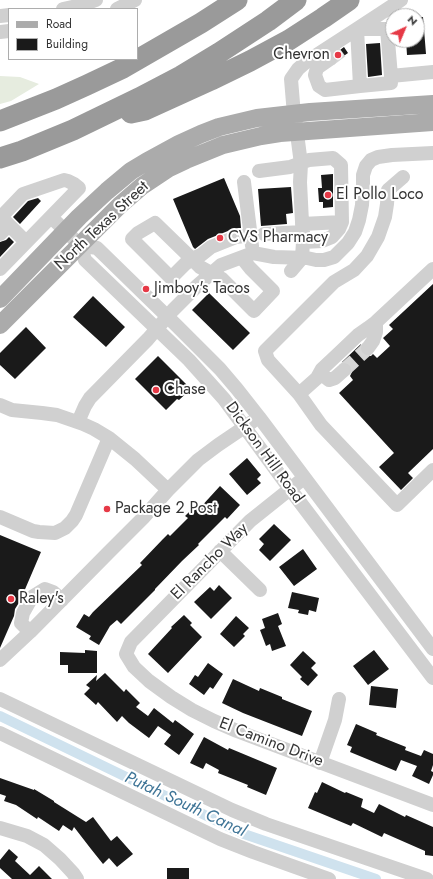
<!DOCTYPE html>
<html>
<head>
<meta charset="utf-8">
<style>
	body { margin:0 }
	#map { position:relative; width:433px; height:879px; overflow:hidden; background:#fff; font-family:Jost,sans-serif }
	canvas { display:block }
	.legend { position:absolute; left:8px; top:8px; width:130px; height:52px; box-sizing:border-box; background:#fff; border:1px solid #adadad; margin:0; padding:5px 7px; list-style:none; font-size:12px; color:#333 }
	.legend li { display:flex; align-items:center; gap:8px; height:20px }
	.legend b { width:20px; border:1px solid #adadad }
	.north { position:absolute; left:385px; top:8px; width:40px; height:40px; box-sizing:border-box; background:#fff; border:1px solid #adadad; border-radius:50%; rotate:44deg; font-size:11px; font-weight:700; line-height:16px; text-align:center; color:#333 }
	.north::after { content:''; display:block; margin:auto; width:14px; height:18px; background:#e63946; clip-path:polygon(50% 0,100% 100%,50% 72%,0 100%) }
</style>
</head>
<body>
<div id="map">
<canvas width="433" height="879"></canvas>
<ul class="legend">
<li><b style="height:5px;background:#ababab"></b>Road</li>
<li><b style="height:11px;background:#1a1a1a"></b>Building</li>
</ul>
<div class="north">N</div>
</div>
<script>
const c = document.querySelector('canvas').getContext('2d');
c.lineJoin = 'round';
function fill(path, color) { c.fillStyle = color; c.fill(path, 'evenodd'); }
const poly = rows => new Path2D(rows.map(r => 'M' + r).join(''));
function strokePath(path, color, width, dash) { c.strokeStyle = color; c.lineWidth = width; c.lineCap = dash ? 'butt' : 'round'; c.setLineDash(dash || []); c.stroke(path); }
function write(font, color, halo, rows, align = 'center') {
  c.font = font + ' Jost,sans-serif'; c.lineWidth = 4; c.setLineDash([]); c.textBaseline = 'middle'; c.strokeStyle = halo; c.fillStyle = color; for (const [text, x, y, turn = 0] of rows) {
    c.save(); c.translate(x, y); c.rotate((+turn || 0) * Math.PI / 180); c.textAlign = isNaN(turn) ? turn : align; if (halo) c.strokeText(text, 0, 0); c.fillText(text, 0, 0); c.restore();
  }
}
fill(poly([
	[0,76,20,77,39,84,11,101,0,104]
]), '#e6ecdf');
strokePath(poly([
	[0,716,244,834,376,879]
]), '#cfe2ee', 10);
fill(poly([
	[417,17,423,17,426,54,407,55,406,40,417,40],
	[380,43,382,75,368,77,366,44],
	[344,47,348,53,338,60,337,55,336,53],
	[333,174,333,207,323,208,323,202,319,202,318,188,322,188,321,175],
	[224,178,240,216,241,228,233,229,208,239,195,249,193,247,173,199],
	[291,187,293,213,286,214,287,224,261,226,258,189],
	[38,198,41,201,20,224,13,217,28,201],
	[9,237,14,242,0,257,0,242,6,240],
	[433,284,433,449,408,473,413,478,401,490,379,467,394,453,339,393,353,380,350,376,352,372,352,368,351,365,347,362,342,362,361,344,360,348,360,351,363,355,368,356,371,356,373,354,377,358,390,346,383,338,393,329,389,325],
	[209,293,250,333,233,350,192,310],
	[93,296,125,327,106,347,73,317],
	[26,327,46,348,15,379,0,365,0,353],
	[158,356,191,389,179,400,177,399,166,410,135,379],
	[247,458,261,475,257,479,261,483,247,495,229,474],
	[220,486,240,505,227,519,225,517,198,544,199,545,182,561,155,589,155,590,121,624,117,620,110,626,99,645,89,639,91,636,76,627,84,614,89,617,93,612,142,565,140,563,163,539,168,534,170,536,188,518,185,516,195,506,199,509],
	[274,524,291,540,270,561,259,550,264,544,259,539],
	[0,535,41,552,20,601,15,609,14,616,0,648],
	[303,549,317,569,294,586,279,567],
	[219,585,232,598,211,619,194,602,210,587,214,591],
	[292,592,319,598,316,612,309,610,308,615,298,613,299,610,288,608],
	[278,613,282,624,278,626,286,646,272,651,270,644,266,646,260,630,265,628,262,619],
	[184,615,192,623,190,625,202,637,168,673,148,654,172,628,171,627],
	[236,616,249,628,243,634,245,636,234,647,220,634],
	[85,650,97,651,97,673,68,673,68,665,60,665,60,652,85,653],
	[374,650,389,669,368,685,353,666],
	[303,651,316,663,311,668,318,675,308,686,300,679,302,677,290,665],
	[208,663,223,674,213,689,210,687,204,695,189,684,195,675,198,677],
	[105,673,124,692,126,689,140,703,136,707,148,716,154,708,173,723,175,720,194,734,179,755,164,744,171,735,158,726,149,738,129,723,122,716,117,722,98,702,96,705,84,694,90,688,86,685,97,675,96,681],
	[233,679,259,691,260,688,282,697,282,699,312,711,302,736,243,713,222,703],
	[371,686,398,689,396,708,369,705],
	[356,724,377,733,376,735,406,747,405,750,421,756,424,750,433,754,433,765,431,771,433,772,433,775,429,784,412,776,417,766,401,760,396,771,350,752,352,747,347,745],
	[204,737,228,750,229,748,277,768,266,795,247,787,248,785,218,773,219,770,206,763,203,769,190,763],
	[0,778,34,790,34,789,54,801,54,802,86,822,93,817,111,841,117,836,133,854,117,867,109,858,103,864,91,849,74,827,72,831,63,825,59,831,38,817,37,819,16,805,4,801,6,796,0,794],
	[322,782,345,793,346,792,363,799,361,807,374,813,379,804,405,817,406,815,433,827,433,856,425,855,425,851,384,833,382,837,353,823,351,826,308,808,315,792,317,793],
	[9,849,18,857,15,861,30,875,39,866,52,879,12,879,0,868,0,860],
	[167,868,189,868,189,879,167,879]
]), '#1a1a1a');
strokePath(poly([
	[330,59,345,48],
	[344,370,368,348]
]), '#d6d6d6', 14, [14, 7]);
strokePath(poly([
	[63,9,82,5,96,0],
	[117,9,135,0],
	[0,16,9,15],
	[0,32,9,31],
	[330,59,317,68,315,75,319,86,325,90,360,86,357,29,387,29,391,76,433,72],
	[360,86,391,83,391,76],
	[259,171,290,167,309,160,333,158,341,165,342,222,339,229,332,237,322,241,303,242],
	[403,177,388,190,387,204,385,217,378,237,367,256,354,270,334,282,265,351,268,360,299,394,317,378,322,369,338,354,358,335,368,328,376,322,433,269],
	[244,182,252,246],
	[0,216,26,242],
	[51,217,80,245,85,260,189,360,224,399,290,489,433,678],
	[302,224,342,222],
	[0,234,9,225],
	[264,234,303,232],
	[80,245,97,248,177,326,220,369,237,389,259,417,433,649],
	[242,258,250,268,273,291,254,311,222,279,200,267,192,259,155,223,138,233,132,239,171,278,185,264,192,259,201,255,211,247,236,237,245,236,251,238],
	[0,269,79,188,74,184,68,181,64,180,23,194,1,217],
	[291,271,302,258,303,242,300,182,301,164,293,103,291,79,298,69,306,62,357,29,401,0],
	[368,348,373,341,376,332,376,322],
	[320,373,329,380,335,378,344,370],
	[299,394,321,425,397,505,433,470],
	[0,405,12,410,42,413,57,415,83,424,94,429,109,438,76,515,72,521,65,528,55,533,39,532,33,531,0,517],
	[78,422,85,406,90,398,148,339,173,310,198,285,221,265,253,253,274,257,307,258,316,260,324,260,334,257,348,243,355,232,359,220,362,205,363,188,363,175,366,166,371,160,378,157,392,155,433,153],
	[304,478,280,497,250,521,131,642,126,654,134,667,149,681,171,697,192,710,214,721,237,731,433,805],
	[168,490,198,460,218,445,252,422],
	[220,551,260,590],
	[30,632,21,623,23,613,32,597,45,589,53,592,62,600],
	[0,660,30,632,109,552,143,518,168,490,135,459,109,438],
	[0,699,232,810,266,824,427,879],
	[0,733,220,839,253,852,329,879],
	[320,763,335,720,339,699],
	[0,828,27,836,44,845,60,859,73,873,77,879]
]), '#d0d0d0', 14);
strokePath(poly([
	[0,299,79,217,107,191,131,171,146,162,179,144,201,134,219,127,257,118,310,112,433,104],
	[0,325,120,205,142,186,169,168,186,160,223,145,261,136,280,133,433,122]
]), '#ababab', 18);
strokePath(poly([
	[131,113,145,110,211,80,250,61,289,40,323,18,349,0],
	[0,121,56,99,87,85,123,68,201,23,237,0],
	[0,158,22,151,73,130,139,98,181,76,219,53,268,21,296,0]
]), '#9a9a9a', 21);
for (const [x, y, r, color] of [
	[338,55,4,"#e63946"],
	[328,195,4,"#e63946"],
	[220,238,4,"#e63946"],
	[146,289,4,"#e63946"],
	[156,390,4,"#e63946"],
	[107,509,4,"#e63946"],
	[11,599,4,"#e63946"]
]) { const dot = new Path2D(); dot.arc(x, y, r, 0, 2 * Math.PI); c.fillStyle = color; c.fill(dot); strokePath(dot, '#fff', 1.5); }
write('16px', '#333', '#fff', [
	["Chevron",330,55,"right"],
	["El Pollo Loco",336,195],
	["CVS Pharmacy",228,238],
	["Jimboy's Tacos",154,289],
	["Chase",164,390],
	["Package 2 Post",115,509],
	["Raley's",19,599]
], 'left');
write('16px', '#333', '#fff', [
	["North Texas Street",102,226,-43],
	["Dickson Hill Road",264,453,54],
	["El Rancho Way",210,562,-45],
	["El Camino Drive",271,743,21]
]);
write('italic 17px', '#3f7597', '#fff', [
	["Putah South Canal",185,805,25]
]);
</script>
</body>
</html>
